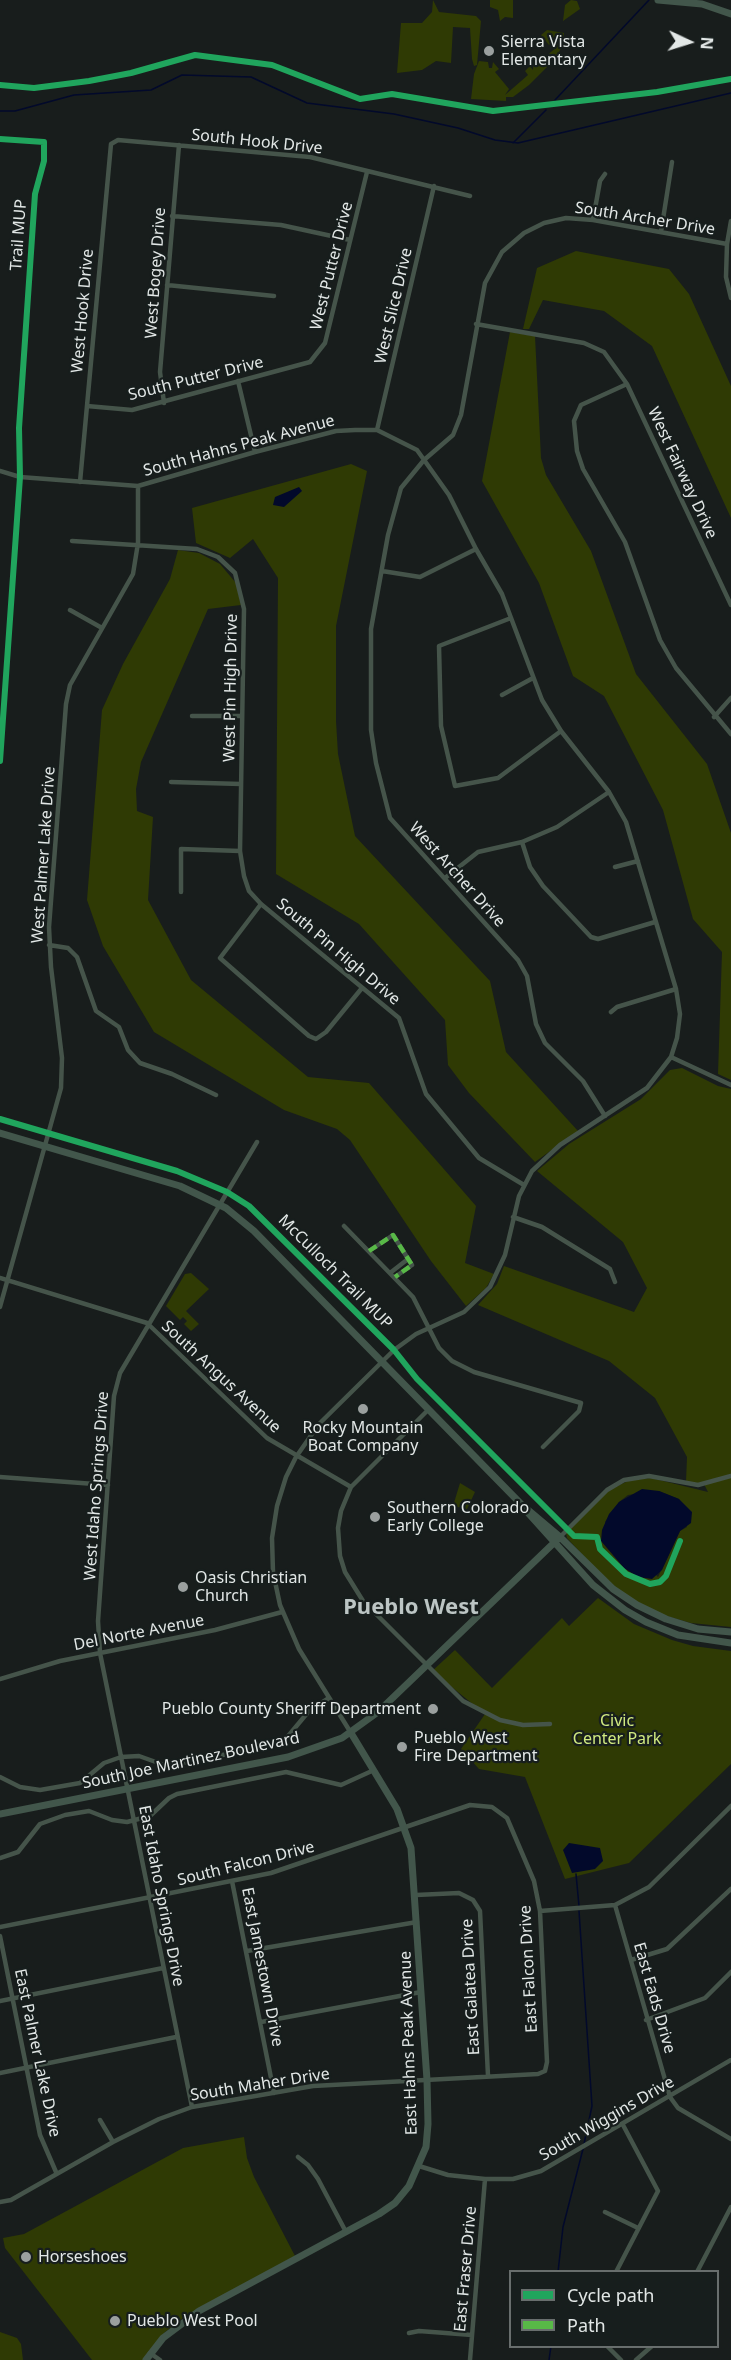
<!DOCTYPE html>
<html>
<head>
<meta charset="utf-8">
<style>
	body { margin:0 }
	#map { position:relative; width:731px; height:2360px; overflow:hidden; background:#181d1c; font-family:"Noto Sans",sans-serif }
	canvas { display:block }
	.legend { position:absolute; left:509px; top:2270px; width:210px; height:78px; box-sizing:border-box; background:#171e1d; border:2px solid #686e6d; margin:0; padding:8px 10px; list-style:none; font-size:18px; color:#e2e7e6 }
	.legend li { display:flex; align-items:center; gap:12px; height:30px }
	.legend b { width:30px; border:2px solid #686e6d }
	.north { position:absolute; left:659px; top:12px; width:60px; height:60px; -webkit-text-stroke:4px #171e1d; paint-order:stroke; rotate:94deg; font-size:16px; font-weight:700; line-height:24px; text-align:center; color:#e2e7e6 }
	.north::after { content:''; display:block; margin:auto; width:21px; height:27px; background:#e2e7e6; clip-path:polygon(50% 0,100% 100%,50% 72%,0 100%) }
</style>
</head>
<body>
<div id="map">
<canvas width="731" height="2360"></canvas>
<ul class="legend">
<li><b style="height:8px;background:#20a55d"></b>Cycle path</li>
<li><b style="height:8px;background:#58b947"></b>Path</li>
</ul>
<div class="north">N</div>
</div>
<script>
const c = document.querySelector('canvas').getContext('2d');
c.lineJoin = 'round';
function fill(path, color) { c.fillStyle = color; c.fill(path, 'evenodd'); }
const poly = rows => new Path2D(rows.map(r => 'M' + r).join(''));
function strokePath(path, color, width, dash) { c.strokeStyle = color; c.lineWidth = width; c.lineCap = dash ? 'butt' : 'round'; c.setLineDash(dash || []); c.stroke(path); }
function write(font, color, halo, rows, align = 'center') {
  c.font = font + ' "Noto Sans",sans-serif'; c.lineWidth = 4.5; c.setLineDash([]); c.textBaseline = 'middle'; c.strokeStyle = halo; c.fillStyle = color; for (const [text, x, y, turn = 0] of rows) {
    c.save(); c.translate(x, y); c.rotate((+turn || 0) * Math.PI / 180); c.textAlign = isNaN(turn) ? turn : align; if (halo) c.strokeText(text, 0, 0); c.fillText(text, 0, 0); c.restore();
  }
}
fill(poly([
	[433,0,439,12,476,16,481,21,477,65,474,66,472,59,470,28,453,27,451,63,436,61,422,70,397,73,401,23,422,23,432,12],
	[490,0,513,0,513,18,505,17,500,21,498,10,490,7],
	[571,0,577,1,580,9,563,21,565,5],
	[547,30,564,33,564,43,555,59,529,85,513,97,506,97,506,101,471,99,474,74,479,61,488,62,489,68,492,68,493,62,499,69,495,72,509,89,505,95,528,75,525,71,530,66,533,70,534,55,535,63,538,63,558,46,553,41,549,45,541,35],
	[576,251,669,269,689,294,731,386,731,518,652,346,604,311,543,300,529,329,523,329,537,268],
	[510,332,535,336,541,458,546,475,591,551,636,674,707,764,731,833,731,1080,718,1074,722,952,693,919,663,810,604,696,573,676,539,583,482,481],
	[351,464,367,471,336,626,336,721,338,754,355,836,490,981,506,1052,578,1131,535,1162,469,1093,448,1065,445,1020,359,924,276,874,278,578,253,539,230,558,196,543,192,508],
	[178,550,199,553,220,564,236,583,241,605,208,609,141,762,136,789,137,811,153,817,148,900,191,980,308,1077,369,1083,476,1206,465,1263,494,1274,486,1288,466,1306,431,1261,350,1140,337,1129,284,1110,154,1032,103,946,87,900,102,710,123,664,170,579],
	[682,1068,718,1086,731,1089,731,1627,691,1623,656,1613,629,1599,607,1581,567,1538,566,1533,609,1490,630,1480,651,1478,708,1492,704,1484,686,1482,687,1457,655,1398,609,1361,478,1305,497,1284,504,1266,634,1312,647,1288,623,1242,537,1171,569,1144,641,1099,670,1070],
	[659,1491,679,1499,687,1527,680,1531,658,1577,605,1522,619,1502,628,1495],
	[191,1273,209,1289,186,1311,199,1324,191,1331,184,1324,187,1321,183,1317,180,1320,166,1306,185,1274],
	[460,1483,475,1492,467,1509,453,1506],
	[598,1598,634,1624,672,1640,693,1646,731,1651,731,1764,629,1863,565,1879,525,1777,479,1769,461,1749,485,1714,432,1671,455,1650,492,1688,562,1618,569,1626],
	[244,2137,247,2158,254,2177,295,2256,183,2318,165,2332,143,2360,92,2360,5,2248,3,2238,24,2234,183,2148],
	[0,2332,17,2338,21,2344,23,2360,0,2360]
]), '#2f3a04');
fill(poly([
	[299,487,302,491,284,507,273,505,275,497],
	[642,1489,659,1491,679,1499,692,1512,691,1523,680,1531,662,1570,652,1579,638,1577,624,1568,601,1541,602,1530,609,1514,619,1502],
	[569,1843,600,1848,603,1861,595,1869,572,1873,563,1850]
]), '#02092b');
strokePath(poly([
	[555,100,649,0],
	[0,111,15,111,74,95,151,90,182,75,251,77,307,103,394,114,458,128,495,140,518,143,731,93],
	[513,143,546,110],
	[576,1874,579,1906],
	[579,1911,592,2106,584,2144],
	[558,2272,563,2227,583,2149],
	[549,2360,551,2346]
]), '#02092b', 1.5);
strokePath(poly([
	[172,216,281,225,350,240],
	[593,220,600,181,605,174],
	[731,221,727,244,726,277,731,298],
	[661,232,672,162],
	[167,285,274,296],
	[476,324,584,343,604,352,627,384,731,605],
	[238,381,255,452],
	[627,384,581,405,574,421,577,451,583,469,625,542,660,640,676,668,731,734],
	[164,403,160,372,179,145],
	[87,406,132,410,310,362,325,343,367,172],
	[377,430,434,186],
	[0,471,20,477,138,486,255,452,336,431,355,430,377,430,417,450,449,495,476,549,502,594,542,700,561,731,609,792,626,822,676,989,680,1014,677,1038,671,1057,647,1088,560,1145,532,1171,519,1196,505,1255,490,1287,464,1312,416,1334,394,1350,319,1424,296,1457,286,1477,277,1506,272,1538,273,1572,280,1605,299,1649,351,1733],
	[80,482,111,144,118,140,310,157,470,196],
	[72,541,197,549,218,557,235,573,244,609,240,851,244,876,249,891,261,904,399,1018,426,1094,479,1158,524,1185],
	[382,571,420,577,476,549],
	[70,610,102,628],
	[511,618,439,646,441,726,455,786,498,778,561,731],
	[502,695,533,678],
	[192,716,242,716],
	[714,717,731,698],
	[171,782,241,784],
	[522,842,530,867,543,886,591,937,598,939,655,922],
	[615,867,638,861],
	[445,878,478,852,522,842,557,827,609,792],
	[181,892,181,849,240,851],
	[261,904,220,958,309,1036,316,1039,326,1032,362,988],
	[49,945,68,948,77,957,96,1011,119,1027,128,1050,140,1063,172,1074,216,1095],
	[611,1012,617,1007,676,989],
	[671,1057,731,1085],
	[605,1116,583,1081,545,1043,536,1024,527,976,518,960,390,818,376,763,371,730,371,629,388,535,401,488,424,460,453,435,461,415,485,283,502,252,524,233,544,223,566,218,593,220,727,244],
	[513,1217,542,1227,610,1269,615,1282],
	[344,1226,413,1297,439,1348,452,1361,474,1372,581,1403,579,1411,543,1447],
	[369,1251,393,1235,412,1265,395,1277],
	[390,1273,408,1259],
	[0,1278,147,1323,267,1438,351,1487],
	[0,1307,61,1088,62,1058,51,967,49,927,66,704,70,685,133,574,138,543,138,486],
	[429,1409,351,1487,341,1511,338,1528,340,1556,345,1572,363,1601,463,1701,500,1720,523,1725,550,1724],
	[0,1477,108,1485],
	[560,1537,607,1490,624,1480,649,1476,698,1485,731,1476],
	[0,1679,60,1661,215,1630,282,1612],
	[0,1777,20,1787,40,1790,80,1783,104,1763,121,1757,139,1756,167,1766,273,1745,284,1741,309,1711,329,1698],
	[0,1858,18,1852,40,1824,65,1815,89,1811,112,1820,127,1822,150,1816,169,1798,177,1794,286,1772,341,1785,374,1770],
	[232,1881,274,2093],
	[416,1895,459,1893,473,1900,480,1911,488,2076],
	[615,1905,670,2097,678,2108,731,2139],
	[540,1911,615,1905,649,1887,731,1806],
	[0,1927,271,1873,470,1805,492,1807,507,1818,534,1881,540,1911,547,2062,545,2071,538,2074,313,2086,192,2107,159,2119,113,2142,11,2200,0,2202],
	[0,1936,40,2135,56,2172],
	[247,1951,417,1922],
	[631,1960,667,1949,731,1889],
	[0,2001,163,1968],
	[646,2020,705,1998,731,1972],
	[261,2022,421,1992],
	[0,2073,176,2037],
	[192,2107,100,1653,98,1621,114,1396,120,1373,257,1142],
	[100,2120,113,2142],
	[298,2157,308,2165,318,2179,346,2232],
	[419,2166,448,2175,485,2179,513,2179,541,2171,731,2060],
	[605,2212,638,2228],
	[616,2272,658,2191,623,2125],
	[697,2272,731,2207],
	[409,2333,419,2331,472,2335],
	[607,2346,621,2360],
	[150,2353,160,2360],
	[470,2360,485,2179],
	[636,2360,652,2346]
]), '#45544a', 4.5);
strokePath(poly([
	[658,0,702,4,731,14],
	[0,1133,180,1186,226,1208,254,1231,522,1505,560,1537,613,1589,637,1605,666,1619,698,1629,731,1632],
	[529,1514,593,1585,625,1610,646,1622,678,1635,731,1643],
	[0,1814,288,1757,342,1738,378,1712,560,1537],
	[146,2360,163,2338,199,2311,379,2214,395,2203,409,2186,426,2147,428,2124,427,2080,411,1848,397,1809,351,1733]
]), '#42564b', 7);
strokePath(poly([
	[369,1251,393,1235,412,1265,395,1277]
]), '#58b947', 4.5, [9, 4.5]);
strokePath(poly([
	[0,85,34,88,89,81,131,73,195,55,272,65,360,99,392,94,493,111,657,92,731,79],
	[0,139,44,142,44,161,35,194,19,428,20,477,0,761],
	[0,1119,177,1171,227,1192,249,1206,394,1350,417,1379,574,1536,597,1537,600,1549,626,1574,650,1584,660,1582,666,1576,680,1541]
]), '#20a55d', 6);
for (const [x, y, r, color] of [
	[489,51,6,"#9ba09f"],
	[363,1409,6,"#9ba09f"],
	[375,1517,6,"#9ba09f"],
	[183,1587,6,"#9ba09f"],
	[433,1709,6,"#9ba09f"],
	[402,1747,6,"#9ba09f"],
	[26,2257,6,"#9ba09f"],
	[115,2321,6,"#9ba09f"]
]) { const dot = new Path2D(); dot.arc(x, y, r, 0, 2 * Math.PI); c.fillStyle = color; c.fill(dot); strokePath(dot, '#171e1d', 2); }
write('16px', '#e2e7e6', '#171e1d', [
	["Sierra Vista",501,42],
	["Elementary",501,60],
	["Rocky Mountain",363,1428,"center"],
	["Boat Company",363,1446,"center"],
	["Southern Colorado",387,1508],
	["Early College",387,1526],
	["Oasis Christian",195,1578],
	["Church",195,1596],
	["Pueblo County Sheriff Department",421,1709,"right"],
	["Pueblo West",414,1738],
	["Fire Department",414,1756],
	["Horseshoes",38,2257],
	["Pueblo West Pool",127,2321]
], 'left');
write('16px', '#e2e7e6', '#171e1d', [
	["South Hook Drive",257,142,6],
	["South Archer Drive",645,219,9],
	["Trail MUP",19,235,-86],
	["West Putter Drive",332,266,-76],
	["West Bogey Drive",156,273,-86],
	["West Slice Drive",394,306,-77],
	["West Hook Drive",83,311,-85],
	["South Putter Drive",196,379,-14],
	["South Hahns Peak Avenue",239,446,-15],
	["West Fairway Drive",682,473,65],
	["West Pin High Drive",231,688,-89],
	["West Palmer Lake Drive",44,855,-86],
	["West Archer Drive",457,875,48],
	["South Pin High Drive",338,952,40],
	["McCulloch Trail MUP",335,1272,45],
	["South Angus Avenue",221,1377,43],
	["West Idaho Springs Drive",97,1486,-86],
	["Del Norte Avenue",139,1633,-11],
	["South Joe Martinez Boulevard",191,1761,-12],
	["South Falcon Drive",246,1864,-14],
	["East Idaho Springs Drive",161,1896,79],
	["East Jamestown Drive",262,1967,79],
	["East Falcon Drive",529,1969,-93],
	["East Galatea Drive",471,1987,-93],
	["East Eads Drive",654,1998,74],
	["East Hahns Peak Avenue",409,2043,-92],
	["East Palmer Lake Drive",37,2053,78],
	["South Maher Drive",260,2085,-9],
	["South Wiggins Drive",607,2119,-30],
	["East Fraser Drive",466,2269,-85]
]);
write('16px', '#d0e980', '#171e1d', [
	["Civic",617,1721],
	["Center Park",617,1739]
]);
write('bold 22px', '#bcc5c4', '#171e1d', [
	["Pueblo West",411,1608]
]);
</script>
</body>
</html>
